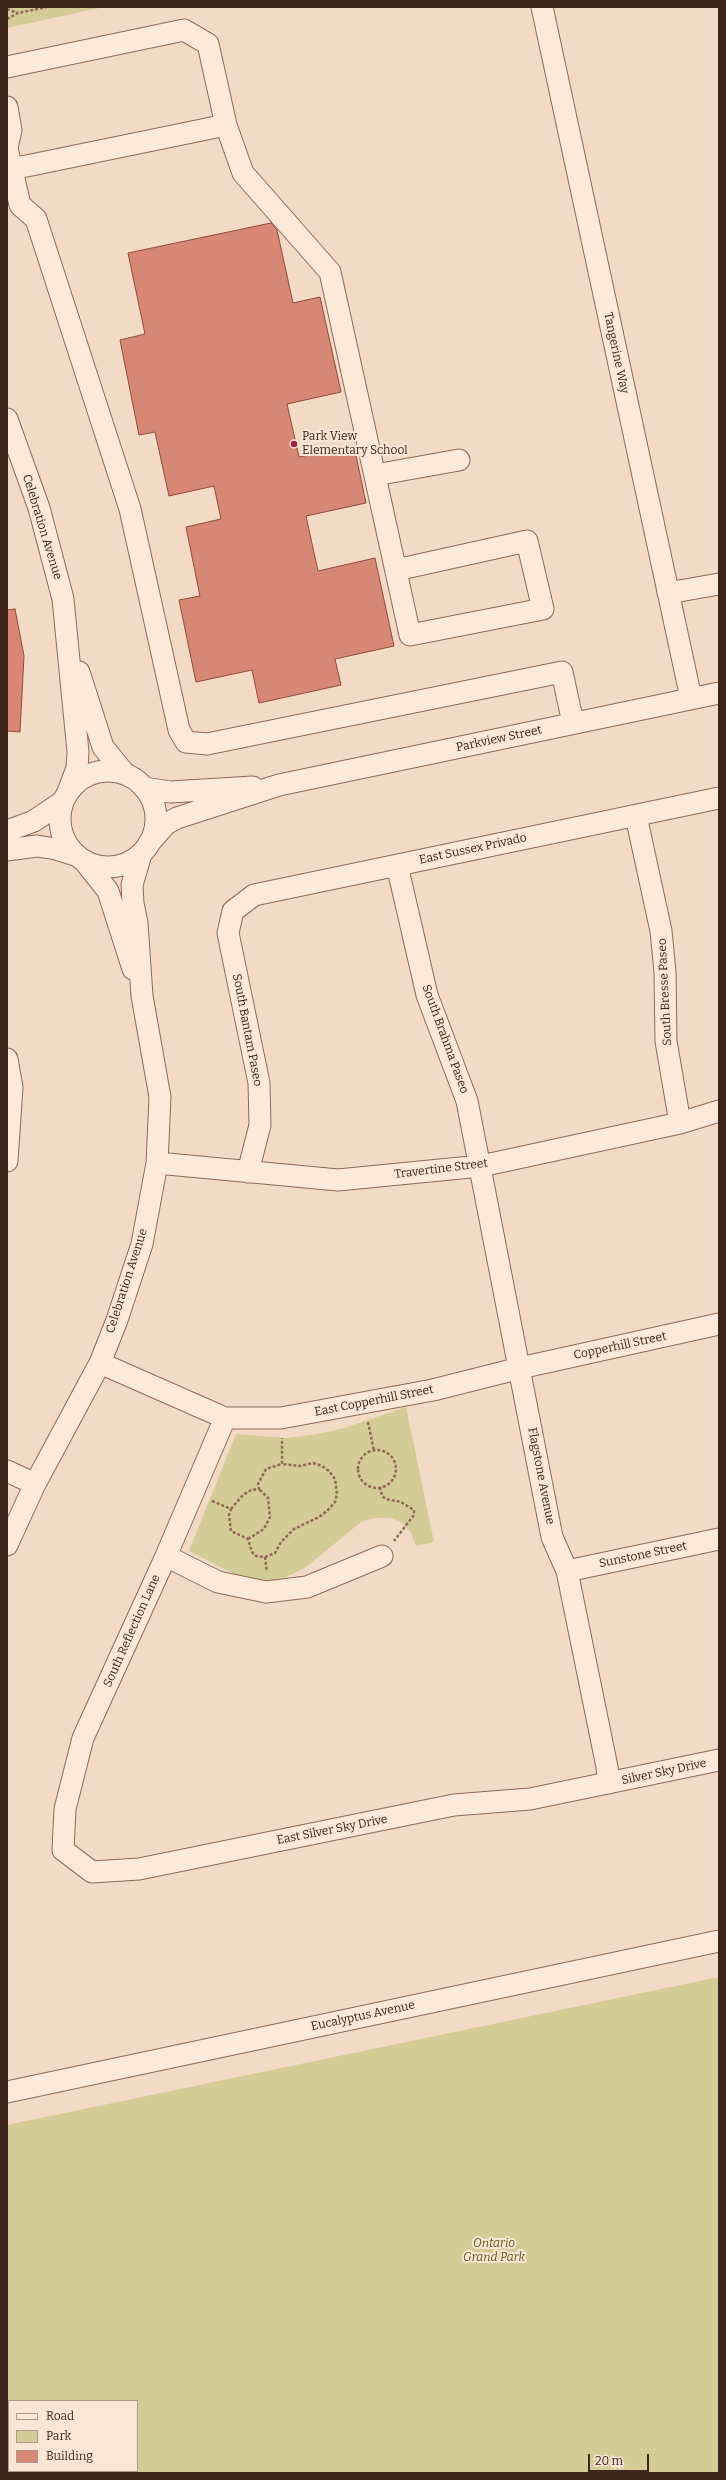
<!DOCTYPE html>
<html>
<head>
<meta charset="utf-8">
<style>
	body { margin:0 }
	#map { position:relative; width:726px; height:2480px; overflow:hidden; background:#f3dac4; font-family:Bitter,serif }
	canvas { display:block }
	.frame { position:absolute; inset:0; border:8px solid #3f261d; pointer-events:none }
	.legend { position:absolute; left:8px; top:2400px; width:130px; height:72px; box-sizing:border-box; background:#f9e6d4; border:1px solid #af998b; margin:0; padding:5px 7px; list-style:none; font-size:12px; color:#3f261d }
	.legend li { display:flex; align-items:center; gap:8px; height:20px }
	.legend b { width:20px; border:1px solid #af998b }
	.scale { position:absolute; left:588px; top:2454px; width:61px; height:18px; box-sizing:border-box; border:2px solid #3f261d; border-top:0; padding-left:5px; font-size:12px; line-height:14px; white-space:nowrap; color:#3f261d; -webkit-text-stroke:3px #f9e6d4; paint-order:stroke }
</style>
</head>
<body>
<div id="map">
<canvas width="726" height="2480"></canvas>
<div class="frame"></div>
<ul class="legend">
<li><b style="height:5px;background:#fce9d8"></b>Road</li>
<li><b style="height:11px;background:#d3cc96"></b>Park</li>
<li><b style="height:11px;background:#d68875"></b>Building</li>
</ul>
<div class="scale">20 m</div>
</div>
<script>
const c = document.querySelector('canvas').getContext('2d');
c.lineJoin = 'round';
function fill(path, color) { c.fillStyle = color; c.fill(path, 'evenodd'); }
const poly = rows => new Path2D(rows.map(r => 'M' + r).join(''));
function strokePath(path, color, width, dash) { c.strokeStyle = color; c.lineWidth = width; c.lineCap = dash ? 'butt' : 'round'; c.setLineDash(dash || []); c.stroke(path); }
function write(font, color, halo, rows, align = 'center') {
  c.font = font + ' Bitter,serif'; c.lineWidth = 4; c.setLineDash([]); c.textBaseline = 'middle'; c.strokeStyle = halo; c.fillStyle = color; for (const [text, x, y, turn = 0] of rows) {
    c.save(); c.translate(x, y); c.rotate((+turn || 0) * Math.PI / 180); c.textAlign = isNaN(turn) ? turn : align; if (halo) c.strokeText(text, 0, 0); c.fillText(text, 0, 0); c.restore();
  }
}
fill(poly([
	[7,7,104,7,7,28],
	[406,1407,434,1542,416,1546,411,1533,401,1522,390,1518,374,1518,361,1522,305,1568,284,1578,257,1582,234,1574,189,1551,236,1434,286,1438,319,1434,347,1427],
	[719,1977,719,2473,7,2473,7,2125],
	[9,2401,137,2401,137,2471,9,2471]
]), '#d3cc96');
const building = poly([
	[271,223,277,230,293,303,320,297,341,392,287,404,299,457,354,446,366,503,306,516,318,571,375,558,394,646,335,659,341,685,259,703,252,670,196,682,179,600,200,596,186,527,221,519,214,486,169,496,155,432,139,435,120,340,145,334,128,253,271,223],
	[15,609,24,656,20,732,7,731,7,610,15,609]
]);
fill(building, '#d68875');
strokePath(building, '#92493a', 1);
const minor = poly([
	[542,7,691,698],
	[7,67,184,30,208,44,226,125,7,170],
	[7,107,11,130,7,148,20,205,36,219,130,509,179,730,186,742,207,744,562,672,573,723],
	[226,125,243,173,330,272,410,635,543,609,527,541,396,570],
	[7,419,39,508,63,599,78,752,77,768,68,792],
	[375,475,459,460],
	[668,593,719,584],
	[79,672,103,747,125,774],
	'60 819a48 48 0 1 1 96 0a48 48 0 1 1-96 0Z',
	[144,788,170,792,253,787],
	[636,816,661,931,665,972,666,1041,680,1123],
	[7,831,34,821,62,802],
	[149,843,166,824,177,818,279,785,719,693],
	[7,850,37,846,56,849,75,855],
	[85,862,108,891,133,969],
	[397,865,427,995,467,1101,552,1537,567,1571,607,1767,609,1783],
	[7,1059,12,1087,7,1161],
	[157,1163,338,1180,481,1166,680,1123,719,1111],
	[248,1172,260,1125,259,1083,228,933,233,911,254,895,719,798],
	[100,1363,225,1418,281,1418,433,1390,520,1368,719,1324],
	[225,1418,166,1556,83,1738,65,1809,63,1850,92,1872,139,1869,454,1805,530,1799,719,1760],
	[7,1471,35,1484],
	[7,1545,35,1484,100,1363,117,1320,142,1244,157,1163,160,1097,142,996,137,923,133,903,132,885,141,854],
	[166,1556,218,1582,266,1592,307,1587,382,1556],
	[567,1571,719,1539],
	[7,2092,719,1941]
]);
strokePath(minor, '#906957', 23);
strokePath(poly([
	[7,9,18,13],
	[7,19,18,13,47,7],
	[368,1422,374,1451],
	'358 1469a19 19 0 1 1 38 0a19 19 0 1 1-38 0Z',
	[380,1487,382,1496,386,1499,401,1502,414,1510,414,1515,394,1541],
	[212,1501,231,1509,229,1515,231,1531,248,1539,252,1552,256,1556,265,1557,267,1572],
	[231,1509,243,1495,251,1490,259,1489,258,1484,266,1469,282,1464,282,1438],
	[248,1539,264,1529,270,1517,268,1498,259,1489],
	[265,1557,275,1553,281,1542,294,1529,319,1517,327,1511,335,1502,337,1494,335,1479,329,1471,322,1466,313,1463,300,1466,282,1464]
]), '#906957', 2.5, [3, 2]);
strokePath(minor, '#fce9d8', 21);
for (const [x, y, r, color] of [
	[294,444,4,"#a7203f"]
]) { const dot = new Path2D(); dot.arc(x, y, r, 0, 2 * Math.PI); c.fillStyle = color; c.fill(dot); strokePath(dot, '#f9e6d4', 1.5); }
write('12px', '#3f261d', '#f9e6d4', [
	["Tangerine Way",616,353,78],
	["Celebration Avenue",42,527,73],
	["Parkview Street",499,739,-12],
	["East Sussex Privado",473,849,-12],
	["South Bresse Paseo",665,992,-93],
	["South Bantam Paseo",247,1030,79],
	["South Brahma Paseo",445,1039,70],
	["Travertine Street",441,1169,-7],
	["Celebration Avenue",127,1281,-72],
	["Copperhill Street",620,1346,-12],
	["East Copperhill Street",374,1401,-11],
	["Flagstone Avenue",541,1476,79],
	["Sunstone Street",643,1555,-12],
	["South Reflection Lane",132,1631,-66],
	["Silver Sky Drive",664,1772,-12],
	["East Silver Sky Drive",332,1830,-11],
	["Eucalyptus Avenue",363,2016,-12]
]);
write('12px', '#3f261d', '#f9e6d4', [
	["Park View",302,437],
	["Elementary School",302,451]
], 'left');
write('italic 12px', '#5c5d21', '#f9e6d4', [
	["Ontario",494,2244],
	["Grand Park",494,2258]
]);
</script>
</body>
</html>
